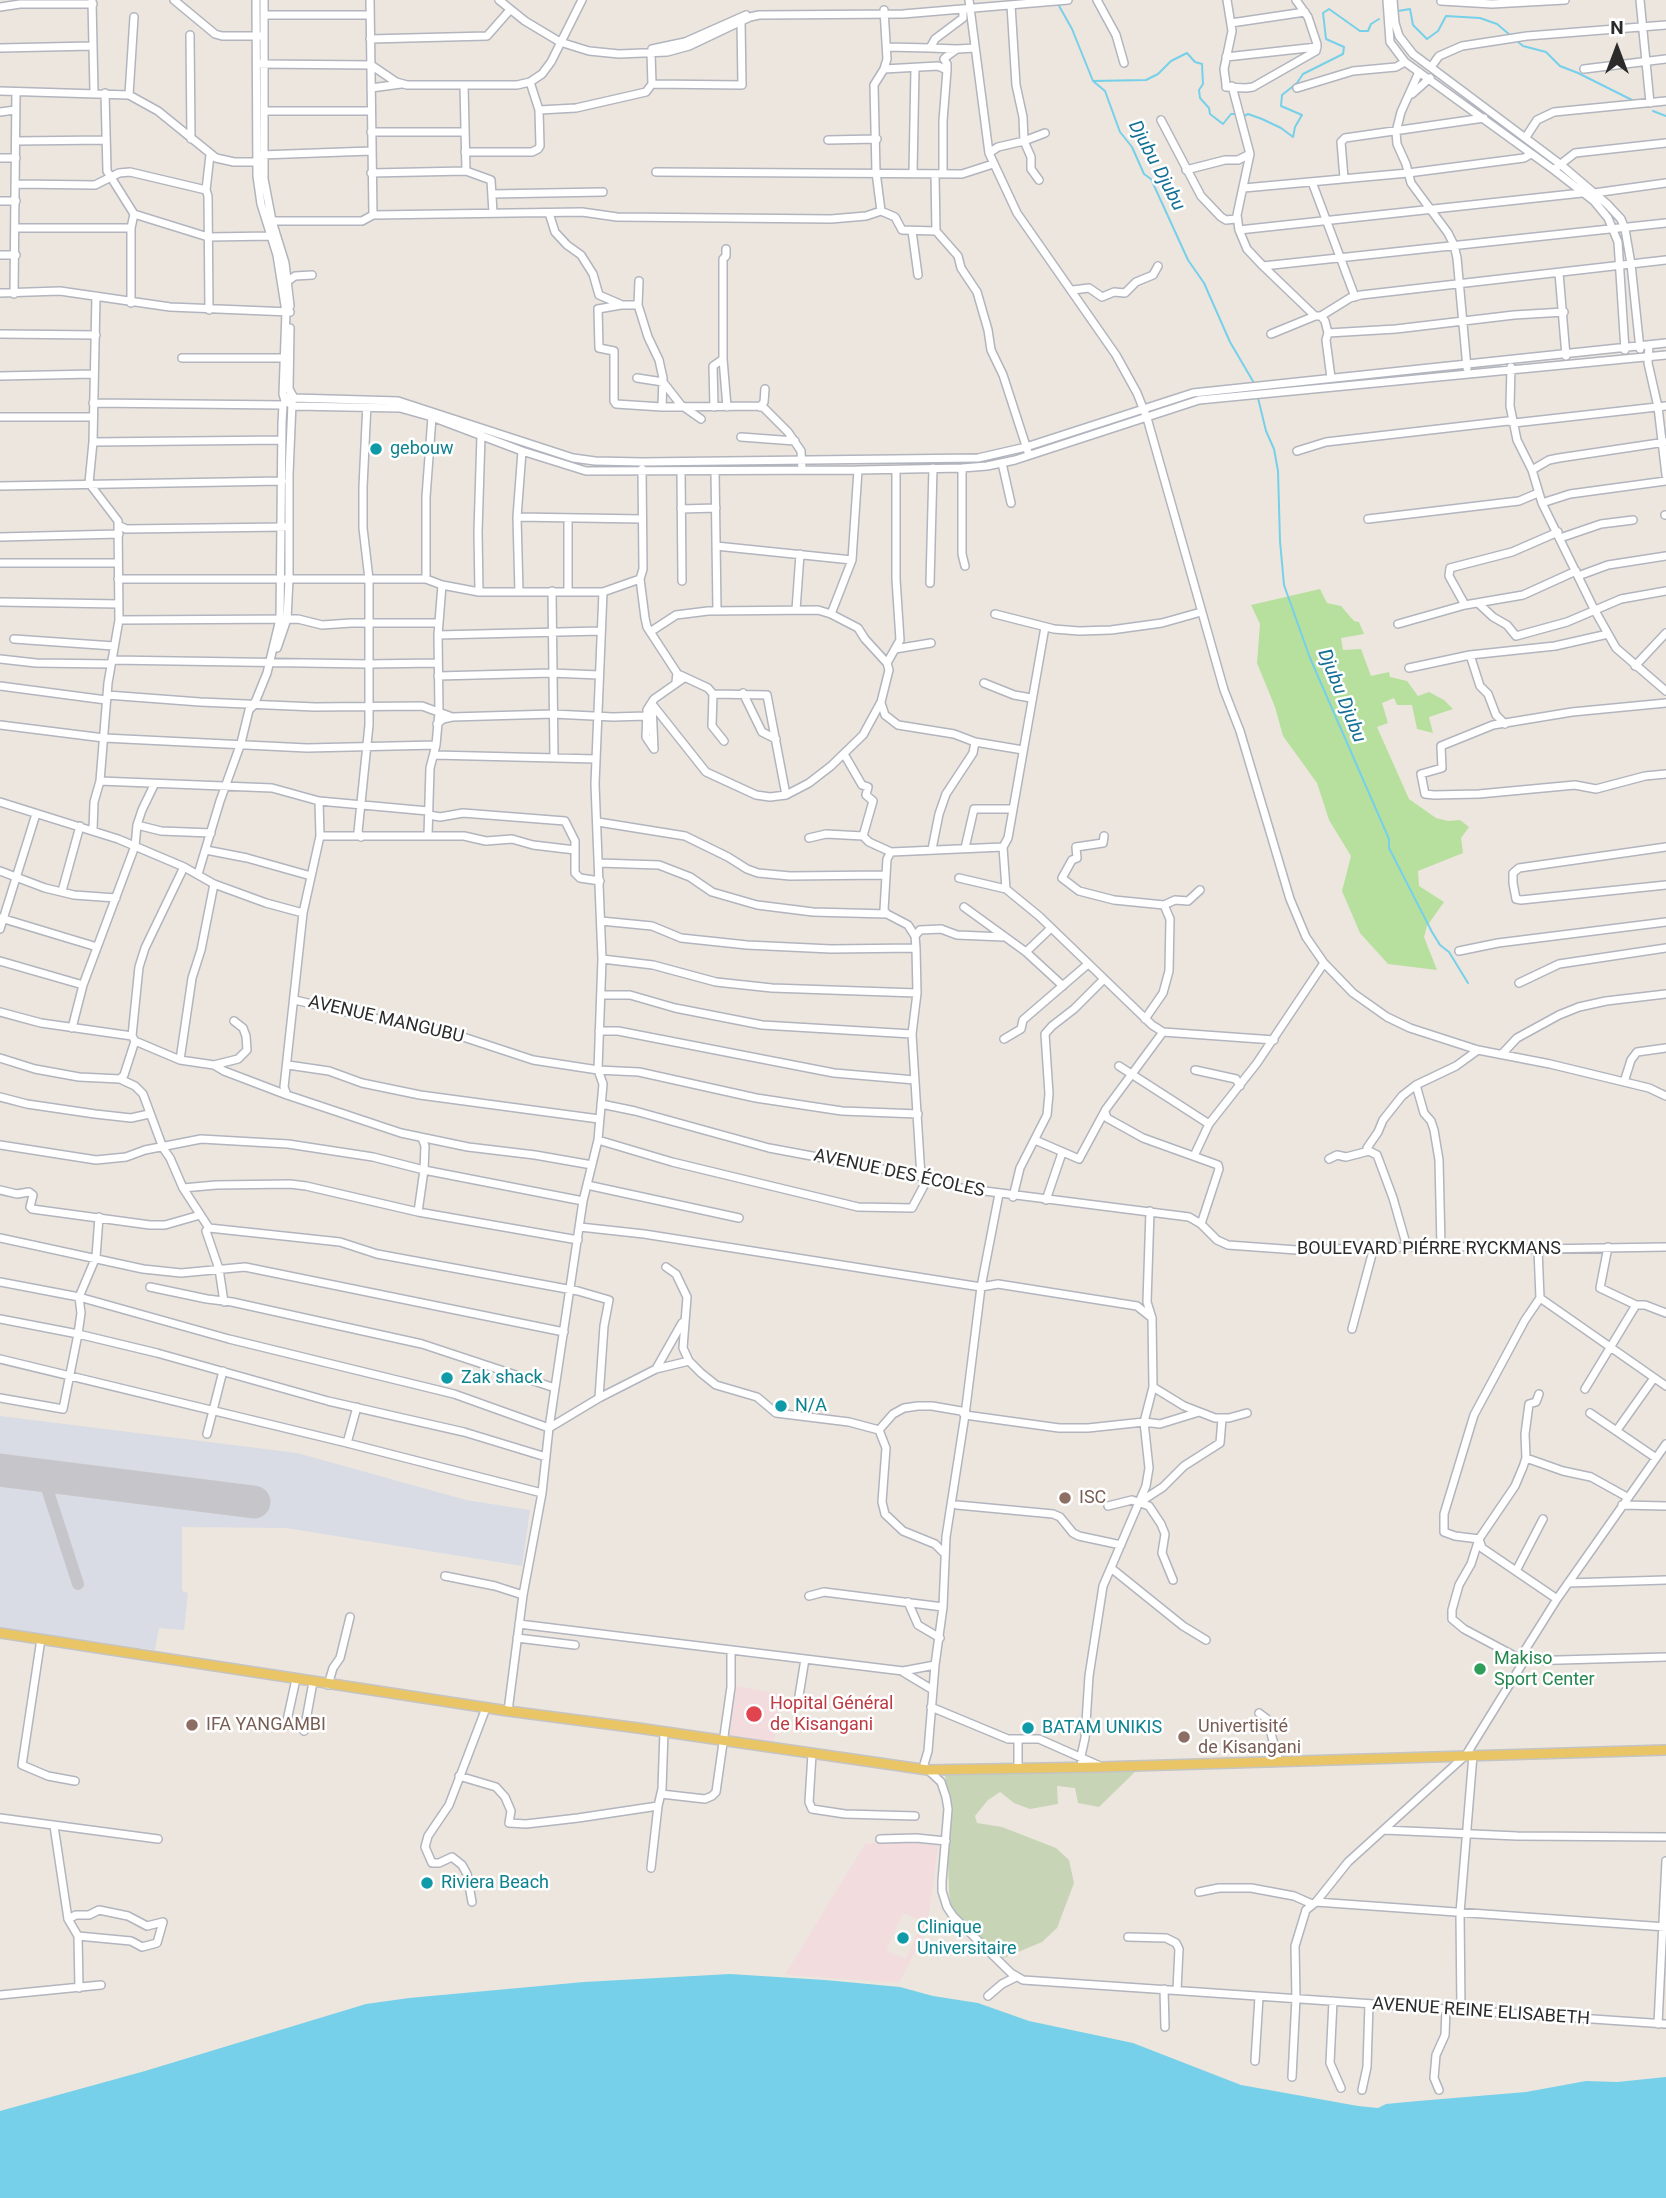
<!DOCTYPE html>
<html>
<head>
<meta charset="utf-8">
<style>
	body { margin:0 }
	#map { position:relative; width:1666px; height:2198px; overflow:hidden; background:#ece6de; font-family:Roboto,sans-serif }
	canvas { display:block }
	.north { position:absolute; left:1582px; top:14px; width:70px; height:70px; -webkit-text-stroke:5px #fff; paint-order:stroke; rotate:0deg; font-size:19px; font-weight:700; line-height:28px; text-align:center; color:#2b2b2b }
	.north::after { content:''; display:block; margin:auto; width:24px; height:32px; background:#2b2b2b; clip-path:polygon(50% 0,100% 100%,50% 72%,0 100%) }
</style>
</head>
<body>
<div id="map">
<canvas width="1666" height="2198"></canvas>
<div class="north">N</div>
</div>
<script>
const c = document.querySelector('canvas').getContext('2d');
c.lineJoin = 'round';
function fill(path, color) { c.fillStyle = color; c.fill(path, 'evenodd'); }
const poly = rows => new Path2D(rows.map(r => 'M' + r).join(''));
function strokePath(path, color, width, dash) { c.strokeStyle = color; c.lineWidth = width; c.lineCap = dash ? 'butt' : 'round'; c.setLineDash(dash || []); c.stroke(path); }
function write(font, color, halo, rows, align = 'center') {
  c.font = font + ' Roboto,sans-serif'; c.lineWidth = 5; c.setLineDash([]); c.textBaseline = 'middle'; c.strokeStyle = halo; c.fillStyle = color; for (const [text, x, y, turn = 0] of rows) {
    c.save(); c.translate(x, y); c.rotate((+turn || 0) * Math.PI / 180); c.textAlign = isNaN(turn) ? turn : align; if (halo) c.strokeText(text, 0, 0); c.fillText(text, 0, 0); c.restore();
  }
}
fill(poly([
	[734,1686,782,1694,774,1742,727,1735],
	[898,1840,938,1846,927,1928,899,1983,785,1975,865,1844],
	[903,1913,920,1920,920,1926,906,1959,886,1951]
]), '#f2dcde');
fill(poly([
	[0,1416,297,1453,466,1500,530,1510,522,1566,286,1528,182,1527,182,1591,188,1593,184,1630,159,1628,155,1650,0,1628]
]), '#d9dce5');
fill(poly([
	[1320,589,1327,603,1341,606,1354,621,1359,622,1364,634,1341,638,1343,650,1361,649,1371,676,1389,672,1390,677,1407,681,1418,696,1429,692,1444,700,1453,709,1429,717,1433,733,1417,729,1412,705,1397,705,1394,698,1382,703,1388,723,1377,727,1409,799,1436,818,1448,821,1460,820,1469,827,1461,838,1463,853,1418,871,1419,886,1444,902,1427,926,1424,937,1437,970,1388,964,1360,933,1342,891,1351,856,1329,820,1317,783,1283,736,1275,707,1257,663,1260,624,1251,605]
]), '#b7e09e');
fill(poly([
	[945,1767,1137,1770,1099,1807,1078,1803,1075,1788,1057,1786,1058,1804,1030,1809,1014,1803,1000,1792,988,1800,975,1816,977,1823,1002,1827,1056,1848,1069,1860,1074,1883,1057,1928,1042,1942,999,1960,951,1907,949,1892]
]), '#c7d5b6');
fill(poly([
	[730,1974,825,1980,900,1987,933,1996,978,2003,1029,2021,1133,2043,1241,2085,1358,2106,1378,2108,1386,2104,1418,2101,1526,2092,1586,2081,1617,2082,1666,2077,1666,2198,0,2198,0,2111,145,2071,366,2004,409,1998,584,1982]
]), '#77d0e9');
strokePath(poly([
	[1058,4,1072,29,1093,81,1105,91,1120,132,1132,147,1144,174,1151,179,1188,260,1204,283,1230,342,1254,383],
	[1398,11,1410,9,1413,25,1427,39,1438,31,1446,16,1480,18,1497,24,1510,35],
	[1517,41,1523,46,1546,52,1560,66,1578,73,1632,100],
	[1093,81,1146,80,1158,74,1171,61,1187,53,1195,62,1202,64,1203,84,1199,90,1200,98,1209,108,1210,114,1223,124,1231,114,1237,114],
	[1653,111,1666,116],
	[1242,117,1248,114,1262,119,1281,128,1293,137,1295,127,1302,115,1281,106,1282,95,1297,83,1303,74,1343,54,1344,47,1326,39,1323,13,1329,9,1360,31,1368,31,1371,24,1379,19],
	[1258,398,1266,431,1274,449,1278,471,1280,541,1284,585,1310,658,1389,839,1389,848,1432,932,1440,945,1449,952,1468,983]
]), '#77d0e9', 2);
strokePath(poly([
	[43,1476,78,1584]
]), '#c6c6ca', 12);
strokePath(poly([
	[0,1470,254,1502]
]), '#c6c6ca', 33);
const minor = poly([
	[174,0,215,34,222,36,260,36],
	[256,0,257,176,261,204,277,255,286,312,283,394,285,401,295,406,400,408,432,417,522,451,586,471,858,470,962,468,987,466,1015,460,1199,400,1666,355],
	[264,0,264,179,272,221,285,263,290,306],
	[370,0,373,215],
	[499,0,525,21,560,42,589,51,619,54,667,52,689,46,750,17,759,15,903,14,1068,0],
	[969,0,989,153,1017,213,1116,355,1137,393,1147,418,1224,690,1240,731,1290,899,1306,937,1324,963,1353,993,1387,1017,1410,1028,1478,1050,1550,1064,1649,1088,1666,1096],
	[1097,0,1116,35,1124,63],
	[1227,0,1232,31,1224,69,1226,84,1226,87,1246,88,1253,87,1316,51,1317,44,1308,17,1296,0],
	[1387,0,1390,42,1405,62,1554,170,1594,201,1608,218,1618,242,1625,350],
	[1393,0,1395,23,1399,36,1413,54,1560,164,1607,204,1621,219,1625,229,1631,264,1640,349],
	[1640,0,1650,103],
	[92,1,94,92],
	[1441,1,1492,4,1565,0],
	[1011,5,1016,85,1023,117,1024,141,1031,157,1031,169,1039,180],
	[0,7,20,4,93,4],
	[264,15,370,15],
	[1231,23,1305,12],
	[190,35,191,139],
	[370,39,487,36,509,11],
	[888,47,930,48,935,39,963,18,963,10],
	[0,48,93,46],
	[930,48,956,49],
	[652,49,685,42,746,15],
	[1226,57,1317,47],
	[260,64,371,65,396,82,407,85,517,85,530,82,542,74,551,62,582,0],
	[1431,67,1439,56,1462,46,1527,36,1666,25],
	[884,69,938,66,947,70,947,64,944,59,946,57,957,49,975,48],
	[1584,69,1666,59],
	[1419,72,1401,112,1396,132,1397,144,1406,164,1411,183,1448,233,1454,245,1457,258,1467,368],
	[652,84,742,85,741,21],
	[464,85,466,171],
	[1232,86,1250,154,1237,215,1239,230,1247,249,1263,266,1315,316,1321,316,1325,321,1328,333,1326,340,1331,378],
	[371,88,401,84],
	[1297,88,1353,71,1396,67,1405,62],
	[0,91,129,95,158,111,216,158,234,162,259,162],
	[105,93,107,171,134,214,208,237,273,236],
	[1412,94,1430,78],
	[129,95,134,17],
	[539,110,576,108,646,92,652,84,651,53],
	[264,111,371,111],
	[0,112,15,110],
	[1161,120,1201,196,1221,217,1226,220,1236,219],
	[371,132,465,132],
	[1526,137,1537,120,1554,112,1666,101],
	[828,140,877,139],
	[16,141,105,140],
	[465,152,532,152,538,149,540,146,539,110,530,82],
	[989,153,998,147,1024,141,1045,133],
	[261,155,371,151],
	[0,158,16,158],
	[1557,167,1575,153,1666,143],
	[1186,170,1225,160,1238,160,1250,154],
	[656,172,962,174,993,164],
	[371,173,466,171,491,180,493,213],
	[913,173,915,68],
	[935,174,936,231,958,256,961,268,977,292,988,330,991,350,1003,375,1028,452],
	[943,174,943,121,947,70],
	[1344,178,1341,142,1345,138,1484,118],
	[1312,182,1355,297],
	[16,184,95,185,119,173,130,172,206,190],
	[1244,188,1408,173,1524,158,1531,154],
	[1594,193,1666,183],
	[492,194,603,192],
	[0,201,16,201],
	[881,211,895,217,902,230,936,231],
	[549,213,555,232,567,245,581,255,593,274,599,295,620,304],
	[272,221,362,221,373,215,582,212,617,217,831,219,866,216,881,211,876,172,874,85,884,69,887,59,884,10],
	[16,228,131,228],
	[1239,230,1582,193],
	[912,231,918,275],
	[0,255,16,255],
	[1263,266,1666,223],
	[1559,273,1566,356],
	[288,281,295,276,312,275],
	[639,281,638,305,648,337,659,360,663,378,662,407],
	[1073,290,1089,288,1102,297,1114,292,1125,293,1136,282,1153,275,1158,266],
	[0,293,60,291,170,307,290,312],
	[14,294,16,92],
	[131,303,131,228,134,214],
	[638,305,621,305,598,309,599,348,614,351,614,401,616,404,662,407,762,406,788,432,801,451,802,470],
	[209,310,208,196,206,190,210,155],
	[1321,316,1350,298,1361,295,1666,260],
	[290,328,289,389,294,398,398,401,573,458,595,461,642,462,978,458,1026,447,1193,393,1666,343],
	[1328,333,1396,329,1514,315,1564,312],
	[0,334,96,335],
	[1271,334,1315,316],
	[1649,345,1648,363,1658,407,1666,475],
	[182,358,284,358],
	[723,359,727,407],
	[1511,367,1510,406,1517,440,1532,470,1542,503,1594,609,1616,648,1666,691],
	[0,376,94,374],
	[637,378,663,382,681,405,701,419],
	[93,403,283,405],
	[714,407,713,366,723,359,723,259,726,256,726,249],
	[760,407,764,402,765,389],
	[0,417,93,417],
	[741,437,795,441],
	[93,442,282,440],
	[1297,451,1326,442,1508,421,1514,423,1666,406],
	[1002,463,1011,503],
	[962,468,962,554,965,566],
	[642,469,643,569,640,579,645,618,647,627,677,673,676,682],
	[1532,470,1549,460,1559,458,1666,442],
	[681,471,682,581],
	[715,471,717,610],
	[0,486,282,481],
	[1542,503,1570,494,1666,481],
	[681,509,716,508],
	[1665,515,1666,515],
	[517,517,642,519],
	[1368,519,1519,501,1538,493],
	[118,525,126,529,285,527],
	[0,537,119,534],
	[1560,538,1601,524,1633,520],
	[716,546,852,560],
	[0,563,118,563],
	[1578,576,1608,565,1666,556],
	[118,579,426,579,442,585,479,592,603,592],
	[426,579,426,497,432,417,434,413],
	[930,583,933,468],
	[552,591,554,757],
	[568,591,568,519],
	[479,592,478,532,481,435],
	[519,592,517,517,522,451],
	[0,602,119,604],
	[1478,603,1493,617,1507,625,1516,636,1567,622,1621,599,1666,591],
	[1465,605,1449,576,1450,568,1512,552,1558,532],
	[796,610,800,554],
	[831,614,852,560,858,470],
	[995,614,1054,629,1079,631,1111,630,1162,623,1201,612],
	[119,620,298,619,322,625,351,623,439,623],
	[1398,624,1465,605,1523,595,1576,571],
	[1045,627,1008,838,1003,847,1006,889,1039,916,1152,1025,1163,1032,1274,1040],
	[650,632,676,615,708,611,818,610,831,614,858,628,865,639,887,663,889,670,881,702,863,735,831,766,809,783,786,795,770,797,756,795,706,772,652,704],
	[438,635,600,631],
	[14,639,114,646],
	[277,648,287,619,289,579,289,474,292,403],
	[895,649,931,643],
	[1470,655,1480,686,1488,694,1496,715,1505,724],
	[0,659,36,663,111,664],
	[112,660,368,664,438,663],
	[887,663,900,640,896,579,896,470],
	[1635,666,1666,633],
	[1409,668,1470,655,1555,646,1608,634],
	[680,675,708,688,713,694],
	[438,676,551,673,599,675],
	[984,683,1014,695,1031,698],
	[0,686,106,700],
	[743,693,762,732,776,739],
	[107,695,200,702,315,707,422,706,452,717],
	[881,703,885,715,898,725,954,734,975,742,1023,750],
	[1666,703,1572,712,1493,725,1441,746,1442,768,1421,774,1425,794,1434,795,1479,794,1575,785,1596,789,1645,776,1666,774],
	[652,705,654,749,646,737,647,710,654,699,684,678],
	[437,724,443,719,452,717,553,714,613,717,646,716],
	[0,725,104,738,307,748,436,745],
	[724,741,712,726,713,694,767,695,786,795],
	[844,754,862,785,868,787,866,795,873,801,863,836],
	[434,755,596,759],
	[100,781,272,788,319,801,320,836,303,913,284,1087,287,1095],
	[319,801,428,811],
	[0,802,118,839,184,867,214,884,266,903,303,913],
	[429,815,440,817,463,813,565,821,575,841,575,873,580,878,600,881],
	[598,822,685,836,728,857,747,869,758,873,790,876,885,875],
	[137,825,161,831,211,833],
	[93,830,94,802,100,781,108,683,119,620,118,521,89,483,93,442,96,296],
	[428,835,430,768,436,745,439,712,438,635,442,585],
	[320,836,464,836,486,841,512,839,533,845,575,850],
	[1104,836,1103,843,1076,847,1077,858,1072,860,1062,878,1079,891,1114,900,1164,905],
	[361,837,358,832,369,725,369,579,363,528,363,487,367,403],
	[809,838,826,834,863,836,869,842,891,852,1003,847],
	[1666,847,1519,868,1513,873,1513,883,1516,899,1521,900,1666,885],
	[965,848,974,809,1013,809],
	[932,849,939,814,946,794,973,753,975,742],
	[206,850,247,858,311,876],
	[891,852,887,859,884,910,887,914,908,925,915,936,916,948,917,993,912,1034,921,1177],
	[599,863,659,865,690,877,712,892,757,905,813,912,887,914],
	[184,867,145,948,139,967,132,1036,135,1041,124,1075,120,1079,135,1086,143,1094,163,1148,170,1158,183,1188,209,1228,206,1231,219,1269,224,1302],
	[0,871,45,888,74,895,116,898],
	[198,874,220,801,241,743,249,710,254,705,267,673,280,619,282,423,283,405,288,397],
	[959,878,1006,889],
	[62,891,80,826],
	[964,907,1026,952,1063,986],
	[1,918,97,947],
	[601,921,652,926,681,938,747,945,831,949,916,948],
	[0,929,36,814],
	[915,936,920,930,941,929,957,935,1004,937],
	[1459,951,1498,943,1666,922],
	[1026,952,1050,929],
	[602,959,653,965,716,982,772,988,917,993],
	[0,961,83,985],
	[1519,983,1559,964,1666,948],
	[601,995,630,995,675,1008,762,1025,912,1034],
	[295,1000,367,1017,445,1031,533,1060,598,1070,639,1072,756,1098,842,1111,918,1114],
	[0,1012,41,1023,132,1036],
	[1145,1019,1163,993,1169,971,1170,919,1164,905,1175,900,1188,901,1200,890],
	[72,1028,83,985,135,846,137,825,142,810,154,785],
	[599,1031,618,1031,834,1073,915,1080],
	[1004,1039,1021,1029,1023,1020,1088,964],
	[135,1041,180,1060,214,1065,224,1071,287,1095,401,1133,468,1147,535,1155,592,1165],
	[1502,1054,1517,1038,1559,1015,1579,1007,1606,1001,1666,994],
	[0,1058,35,1069,79,1077,120,1079],
	[180,1060,192,978,201,950,214,884],
	[214,1065,238,1059,247,1050,246,1036,243,1028,234,1021],
	[288,1065,329,1071,362,1083,420,1095,599,1119],
	[1119,1066,1209,1124],
	[1195,1070,1236,1079,1240,1086],
	[1624,1082,1631,1060,1637,1052,1666,1048],
	[1416,1085,1424,1113,1431,1121,1434,1130,1439,1160,1441,1246],
	[0,1097,27,1104,95,1114,131,1118,149,1114],
	[601,1104,635,1111,769,1148,914,1175,961,1188,1189,1217,1201,1224,1217,1240,1228,1245,1297,1250,1441,1246,1538,1249,1666,1247],
	[1105,1112,1107,1118,1143,1138,1218,1165,1219,1169,1201,1224],
	[598,1140,672,1162,858,1207,912,1208,928,1178],
	[1035,1140,1079,1159,1106,1109,1163,1032],
	[0,1145,96,1160,126,1157,145,1150,201,1139,288,1144,373,1157,424,1170,583,1201],
	[1369,1151,1367,1148,1378,1132,1383,1120,1402,1096,1416,1085,1456,1066,1478,1050],
	[1194,1156,1209,1124,1257,1063,1324,963],
	[1329,1159,1337,1155,1346,1157,1369,1151,1377,1155,1393,1198,1407,1247],
	[587,1185,739,1218],
	[183,1188,216,1185,290,1184,306,1186,418,1212,578,1240],
	[0,1190,17,1194,29,1192,33,1195,30,1207,32,1209,150,1225,165,1225,200,1215],
	[1013,1197,1020,1168,1047,1115,1049,1094,1045,1034,1052,1026,1074,1009,1103,980],
	[1046,1200,1062,1153],
	[418,1212,424,1170,425,1146,422,1138],
	[580,1227,644,1234,981,1287,998,1284,1137,1306,1152,1318],
	[209,1228,340,1242,377,1254,578,1291,609,1300,604,1326,599,1398],
	[0,1238,143,1269,181,1273,245,1267,564,1332],
	[1608,1247,1600,1288,1636,1305,1645,1305,1666,1313],
	[666,1267,676,1274,687,1297,683,1348,689,1361,701,1373,716,1385,757,1397,776,1413,849,1422,879,1430,886,1448,882,1502,885,1514,903,1531,935,1544,945,1554],
	[0,1282,79,1297,229,1339,454,1394,549,1428,599,1398,656,1369,689,1361],
	[150,1287,207,1299,232,1302,422,1344,555,1388],
	[1540,1298,1666,1386],
	[0,1319,78,1334,157,1353,328,1401,464,1432,546,1457],
	[1352,1329,1374,1247],
	[0,1359,347,1443,542,1493],
	[656,1369,682,1323],
	[1153,1387,1184,1406,1215,1418,1229,1418,1247,1413],
	[1585,1389,1636,1305],
	[1539,1394,1536,1402,1529,1404,1525,1434,1526,1458,1523,1467,1515,1486,1479,1539,1471,1564,1459,1585,1452,1610,1452,1619,1464,1629,1524,1661,1666,1657],
	[0,1398,63,1409,78,1334,81,1313,79,1297,96,1257,99,1217],
	[1590,1413,1656,1458],
	[879,1430,893,1414,904,1408,918,1406,932,1406,961,1411,965,1415,1059,1428,1088,1428,1144,1422,1160,1424,1199,1412],
	[1617,1430,1654,1378],
	[207,1434,223,1371],
	[347,1443,357,1407],
	[1526,1458,1563,1471,1591,1477,1627,1497],
	[1140,1502,1163,1487,1184,1466,1220,1443,1222,1419],
	[957,1505,1053,1514,1060,1517,1073,1533,1079,1536,1121,1545],
	[1622,1505,1666,1506],
	[1108,1506,1132,1500,1149,1506,1161,1524,1165,1534,1162,1553,1173,1580],
	[1479,1539,1455,1536,1444,1532,1444,1514,1474,1415,1525,1320,1540,1298,1538,1249],
	[1479,1539,1482,1548,1557,1599],
	[1111,1568,1183,1626,1206,1640],
	[1516,1571,1543,1519],
	[445,1576,495,1586,523,1595],
	[1568,1583,1666,1580],
	[809,1596,824,1592,943,1607],
	[908,1602,918,1625,940,1638],
	[519,1624,903,1671,935,1665],
	[517,1638,575,1645],
	[41,1639,22,1765,48,1776,75,1781],
	[903,1672,933,1690],
	[328,1685,333,1668,340,1658,350,1617],
	[798,1702,805,1659],
	[931,1707,1008,1739,1039,1739,1100,1766],
	[508,1711,523,1595,542,1493,549,1428,583,1201,598,1140,603,1084,598,1070,602,959,595,784,603,592,640,579],
	[1259,1713,1267,1719,1279,1762],
	[286,1725,296,1679],
	[304,1731,313,1682],
	[812,1754,809,1802,812,1809,845,1814,915,1816],
	[1082,1767,1081,1756,1085,1738,1089,1676,1103,1586,1146,1486,1149,1468,1144,1422,1153,1387,1152,1318,1147,1302,1150,1211],
	[923,1768,928,1751,935,1665,943,1607,946,1537,965,1415,981,1287,999,1194],
	[1018,1768,1018,1740],
	[928,1770,941,1782,946,1797,948,1809,942,1881,942,1891,947,1907,953,1916,1011,1973,1023,1980,1666,2024],
	[459,1776,496,1787,505,1797,511,1811,509,1823,526,1824,578,1818,658,1806],
	[661,1794,705,1799,712,1796,716,1792,731,1687,731,1650],
	[0,1818,158,1839],
	[54,1826,68,1919,78,1936,79,1988],
	[1384,1830,1517,1836,1666,1837],
	[880,1839,916,1838,946,1841],
	[651,1868,658,1806,662,1789,664,1732],
	[1199,1892,1219,1888,1251,1888,1294,1896,1312,1904],
	[472,1902,467,1874,462,1865,452,1857,439,1863,432,1863,425,1847,428,1836,449,1805,486,1708],
	[1316,1902,1666,1927],
	[68,1919,76,1915,89,1915,99,1910,128,1916,147,1926,163,1922,157,1943,142,1947,131,1941,78,1936],
	[1128,1937,1166,1938,1176,1943,1179,1949,1177,1990],
	[1164,1989,1165,2027],
	[0,1995,101,1985],
	[988,1996,1002,1984,1016,1977],
	[1333,2001,1330,2063,1341,2088],
	[1461,2009,1460,1913,1473,1755],
	[1658,2024,1666,1861],
	[1255,2061,1259,1997],
	[1292,2077,1296,1998,1295,1946,1306,1910,1316,1902,1348,1862,1466,1755,1524,1661,1525,1650,1557,1599,1666,1444],
	[1362,2090,1367,2067,1369,2004],
	[1439,2090,1434,2078,1436,2055,1445,2035,1446,2009]
]);
const major = poly([
	[0,1633,508,1711,638,1728,928,1770,1100,1767,1666,1750]
]);
strokePath(minor, '#b2b5be', 10);
strokePath(major, '#c4c4c4', 12);
strokePath(minor, '#fff', 7);
strokePath(major, '#eac566', 9);
for (const [x, y, r, color] of [
	[376,449,7,"#0f9aa8"],
	[447,1378,7,"#0f9aa8"],
	[781,1406,7,"#0f9aa8"],
	[1065,1498,7,"#8d6e63"],
	[1480,1669,7,"#2e9e5b"],
	[754,1714,9,"#e0444e"],
	[192,1725,7,"#8d6e63"],
	[1028,1728,7,"#0f9aa8"],
	[1184,1737,7,"#8d6e63"],
	[427,1883,7,"#0f9aa8"],
	[903,1938,7,"#0f9aa8"]
]) { const dot = new Path2D(); dot.arc(x, y, r, 0, 2 * Math.PI); c.fillStyle = color; c.fill(dot); strokePath(dot, '#fff', 2.5); }
write('18px', '#0d838f', '#fff', [
	["gebouw",390,449],
	["Zak shack",461,1378],
	["N/A",795,1406],
	["BATAM UNIKIS",1042,1728],
	["Riviera Beach",441,1883],
	["Clinique",917,1928],
	["Universitaire",917,1949]
], 'left');
write('18px', '#2b2b2b', '#fff', [
	["AVENUE MANGUBU",386,1020,13],
	["AVENUE DES ÉCOLES",899,1174,12],
	["BOULEVARD PIÉRRE RYCKMANS",1429,1249],
	["AVENUE REINE ELISABETH",1481,2012,4]
]);
write('18px', '#785e54', '#fff', [
	["ISC",1079,1498],
	["IFA YANGAMBI",206,1725],
	["Univertisité",1198,1727],
	["de Kisangani",1198,1748]
], 'left');
write('18px', '#27864d', '#fff', [
	["Makiso",1494,1659],
	["Sport Center",1494,1680]
], 'left');
write('18px', '#be3a42', '#fff', [
	["Hopital Général",770,1704],
	["de Kisangani",770,1725]
], 'left');
write('italic 19px', '#147096', '#fff', [
	["Djubu Djubu",1156,166,62],
	["Djubu Djubu",1341,696,68]
]);
</script>
</body>
</html>
